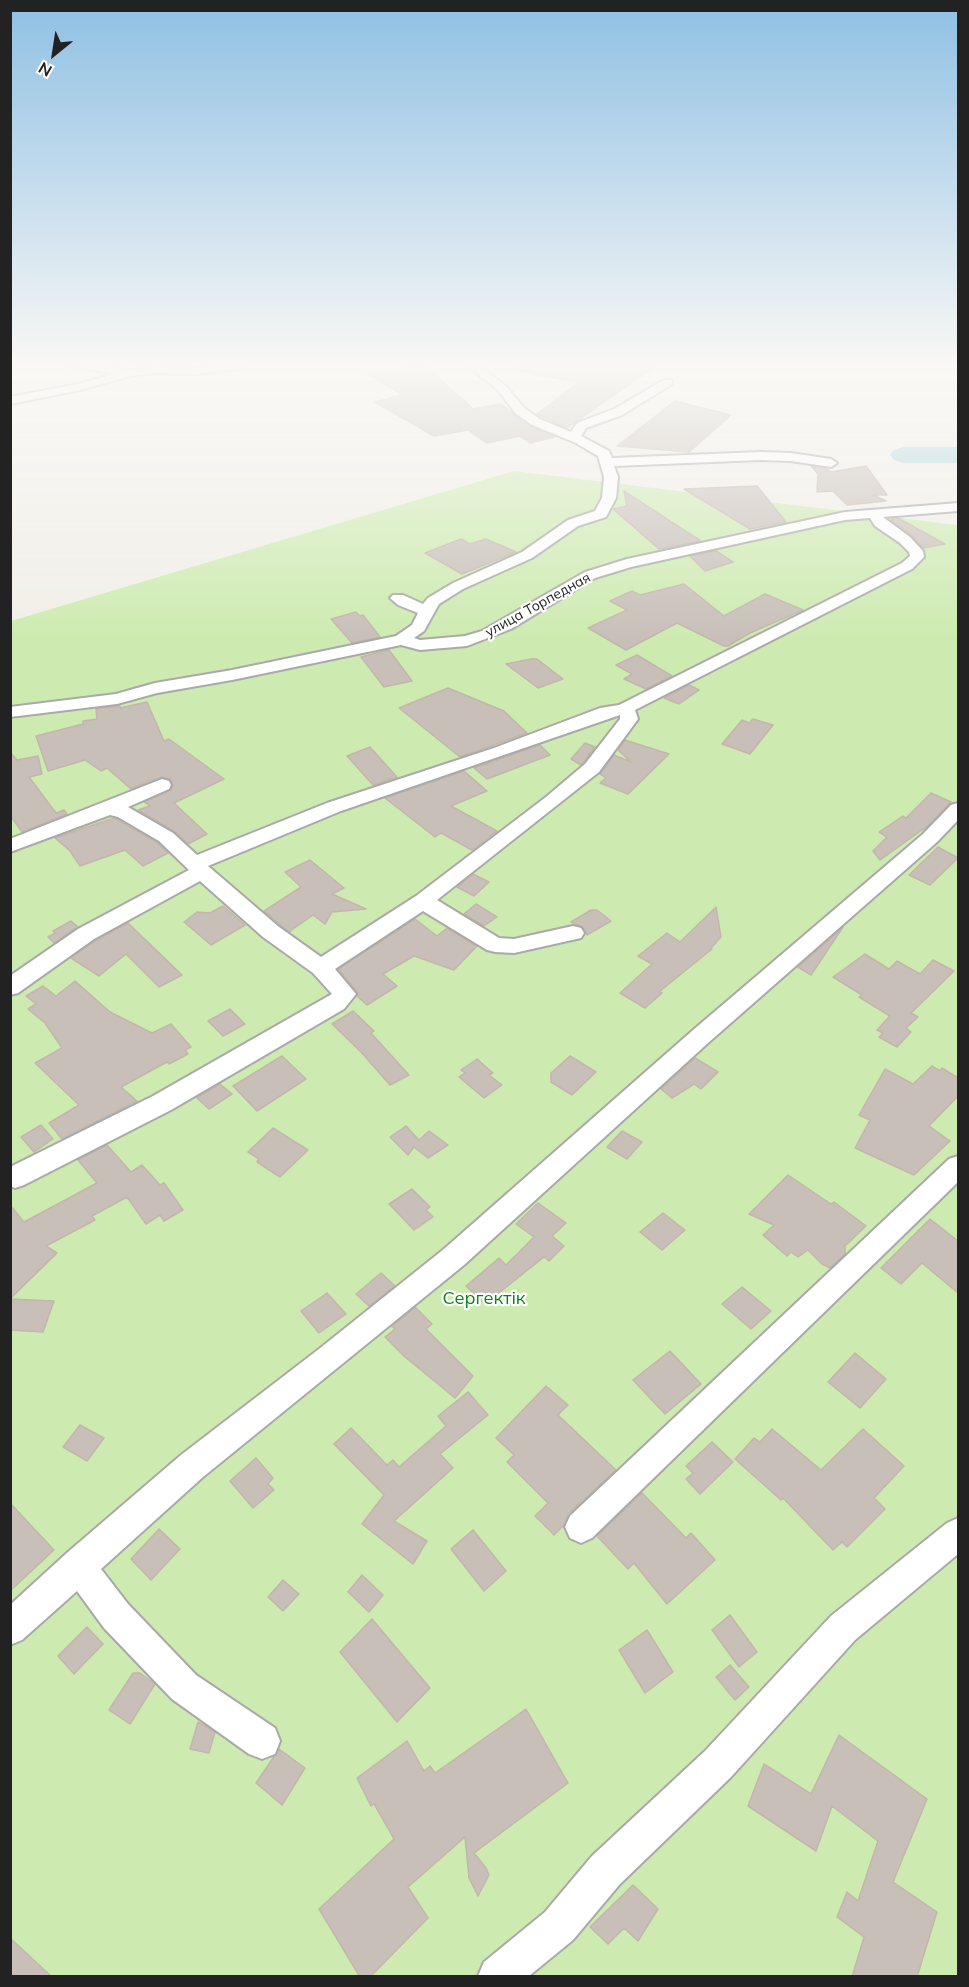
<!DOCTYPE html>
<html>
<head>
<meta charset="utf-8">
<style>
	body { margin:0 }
	#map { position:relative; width:969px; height:1987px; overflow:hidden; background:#f2efe9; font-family:Mulish,sans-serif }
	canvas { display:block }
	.frame { position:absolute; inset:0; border:12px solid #222; pointer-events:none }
	.north { position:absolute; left:24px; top:24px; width:60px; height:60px; -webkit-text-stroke:4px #fff; paint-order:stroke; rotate:210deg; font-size:16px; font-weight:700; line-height:24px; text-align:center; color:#222 }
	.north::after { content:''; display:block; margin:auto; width:21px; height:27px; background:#222; clip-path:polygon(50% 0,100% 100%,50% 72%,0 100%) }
</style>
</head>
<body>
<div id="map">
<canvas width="969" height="1987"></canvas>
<div class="frame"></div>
<div class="north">N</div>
</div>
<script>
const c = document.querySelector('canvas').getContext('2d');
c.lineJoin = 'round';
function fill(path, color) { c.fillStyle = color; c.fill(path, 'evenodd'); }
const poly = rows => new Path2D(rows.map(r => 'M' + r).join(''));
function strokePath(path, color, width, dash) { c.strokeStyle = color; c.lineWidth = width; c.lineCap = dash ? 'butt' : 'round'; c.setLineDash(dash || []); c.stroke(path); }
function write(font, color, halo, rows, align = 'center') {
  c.font = font + ' Mulish,sans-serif'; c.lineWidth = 4.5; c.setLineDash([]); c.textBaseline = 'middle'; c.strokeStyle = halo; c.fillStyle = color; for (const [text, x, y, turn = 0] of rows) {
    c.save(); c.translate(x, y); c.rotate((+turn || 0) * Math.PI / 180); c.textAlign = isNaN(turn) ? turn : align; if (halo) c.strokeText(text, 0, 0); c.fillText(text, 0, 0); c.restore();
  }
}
fill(poly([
	[514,471,958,525,958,1976,11,1976,11,621]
]), '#cdebb0');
fill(poly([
	[903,447,958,447,958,463,903,463,894,460,890,455,894,450,903,447]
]), '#aad3df');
const building = poly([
	[518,362,633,362,656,366,567,428,537,414,578,383,517,370,518,362],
	[425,365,473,409,501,404,531,427,554,437,530,443,520,436,487,443,468,430,434,436,375,402,402,395,367,373,425,365],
	[675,401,731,415,689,452,617,446,675,401],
	[811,466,827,469,831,472,866,466,887,495,873,495,886,501,847,505,833,491,817,492,818,474,811,466],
	[757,486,786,522,750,529,684,489,757,486],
	[624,491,676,525,701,541,659,549,613,509,627,506,624,491],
	[898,518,945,544,923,548,911,535,891,520,891,519,898,518],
	[461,539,470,544,486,539,516,552,462,574,425,553,461,539],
	[716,551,733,562,705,571,690,556,716,551],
	[684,584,724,616,765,594,803,610,750,633,728,646,724,646,677,623,626,650,588,628,627,610,610,601,632,591,640,595,684,584],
	[356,612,360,616,363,615,380,637,352,643,331,619,356,612],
	[389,650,412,681,384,687,361,657,389,650],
	[637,655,672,676,646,689,624,679,632,674,616,665,637,655],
	[531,659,537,659,563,679,538,688,506,664,531,659],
	[689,685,699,690,679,704,664,698,689,685],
	[448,688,504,711,527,733,460,757,399,708,448,688],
	[147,702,164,741,169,739,224,779,174,803,207,834,188,844,174,831,138,810,150,806,144,802,171,790,173,784,170,779,161,777,131,789,107,768,101,771,85,760,48,771,36,736,83,724,83,721,97,719,96,709,120,706,120,708,147,702],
	[753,719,773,725,750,754,722,744,742,720,749,723,753,719],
	[625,740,669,754,628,794,600,783,606,778,600,774,614,755,631,762,618,750,625,740],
	[585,743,595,747,581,765,571,759,585,743],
	[540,745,550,755,487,779,474,768,540,745],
	[370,747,397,777,373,785,347,756,370,747],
	[10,752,17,760,38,756,42,774,29,777,56,813,64,810,67,814,22,832,10,815,10,752],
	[464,771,487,791,451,806,497,831,472,850,441,833,435,837,385,798,464,771],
	[931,793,951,802,929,825,880,860,873,851,887,837,879,832,903,816,906,818,931,793],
	[114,818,158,843,168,853,143,866,125,850,80,866,70,851,55,838,114,818],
	[938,847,958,858,930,885,909,875,938,847],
	[310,860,344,888,332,894,366,909,332,912,325,924,313,915,289,932,264,911,301,887,285,872,310,860],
	[473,874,489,882,474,896,457,887,473,874],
	[476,904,497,917,484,926,464,914,476,904],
	[223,906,245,925,211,945,184,922,197,912,210,913,223,906],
	[716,907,721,937,711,948,712,949,659,992,662,993,645,1008,620,993,652,964,638,956,667,933,680,942,716,907],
	[591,910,597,910,611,921,587,935,583,927,571,922,591,910],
	[415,919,437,936,447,928,477,946,454,970,414,956,383,974,397,986,367,1005,357,996,358,993,338,969,415,919],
	[71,921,78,927,54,943,48,937,55,933,53,931,71,921],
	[128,923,182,975,159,987,126,954,99,976,71,958,95,941,128,923],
	[843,927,811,975,798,967,843,927],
	[865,954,889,969,897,961,920,974,933,960,954,971,911,1013,918,1017,906,1028,911,1032,897,1047,879,1037,883,1033,877,1030,890,1016,859,997,862,995,833,977,865,954],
	[75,981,110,1012,152,1033,171,1024,191,1047,185,1050,188,1054,169,1064,167,1062,121,1087,137,1101,62,1139,49,1123,79,1105,35,1063,62,1048,45,1023,28,1009,36,1004,26,996,43,986,56,996,75,981],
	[230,1009,245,1024,223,1036,208,1021,230,1009],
	[353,1011,374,1031,371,1033,409,1075,390,1085,361,1052,332,1024,353,1011],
	[282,1056,306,1079,257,1111,233,1086,282,1056],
	[570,1056,596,1072,572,1095,551,1082,551,1073,570,1056],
	[695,1058,718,1072,701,1089,694,1084,672,1098,661,1089,695,1058],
	[477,1059,493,1073,489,1075,502,1085,484,1098,459,1077,465,1073,461,1070,477,1059],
	[932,1066,940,1071,942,1068,958,1078,958,1096,929,1126,950,1141,914,1175,855,1148,870,1120,859,1115,885,1069,913,1084,932,1066],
	[220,1084,232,1094,209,1109,197,1098,220,1084],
	[41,1125,53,1139,34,1152,21,1137,41,1125],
	[406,1126,419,1140,429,1131,448,1145,428,1158,414,1147,408,1155,390,1137,406,1126],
	[273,1128,308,1150,280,1177,257,1162,259,1159,248,1152,273,1128],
	[622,1131,642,1142,627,1159,607,1147,622,1131],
	[107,1145,131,1172,142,1165,160,1185,164,1183,183,1210,164,1221,160,1215,146,1224,127,1197,92,1216,95,1220,46,1246,57,1253,10,1299,10,1205,24,1222,97,1183,78,1160,107,1145],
	[788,1175,831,1204,834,1202,866,1226,845,1246,845,1254,830,1268,822,1264,808,1250,798,1257,791,1252,787,1256,763,1235,774,1225,749,1214,788,1175],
	[412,1189,430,1207,426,1210,433,1217,414,1230,389,1204,412,1189],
	[538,1203,566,1223,552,1236,564,1246,549,1261,544,1257,485,1304,466,1286,499,1258,506,1265,534,1237,516,1224,538,1203],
	[663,1213,685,1230,662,1250,640,1232,663,1213],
	[930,1219,958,1241,958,1293,922,1263,901,1284,881,1268,930,1219],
	[381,1273,395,1286,369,1306,356,1294,381,1273],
	[742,1287,771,1311,751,1329,722,1304,742,1287],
	[327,1293,346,1314,319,1333,301,1311,327,1293],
	[10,1299,54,1301,43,1332,10,1330,10,1299],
	[415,1307,432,1324,426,1329,473,1376,455,1398,405,1357,385,1337,395,1329,392,1326,415,1307],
	[670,1351,701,1384,665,1414,633,1380,670,1351],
	[855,1353,886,1379,860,1408,828,1382,855,1353],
	[546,1386,568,1405,558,1415,616,1470,568,1514,564,1525,554,1535,535,1516,548,1503,507,1462,514,1455,496,1438,546,1386],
	[468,1392,488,1415,440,1454,453,1468,394,1521,427,1541,413,1564,362,1524,384,1495,334,1444,351,1428,387,1465,393,1460,399,1467,446,1426,438,1416,468,1392],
	[80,1425,104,1438,87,1461,63,1447,80,1425],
	[772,1429,821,1470,863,1429,904,1466,874,1498,885,1509,847,1547,842,1542,833,1550,783,1498,781,1500,735,1459,754,1438,760,1442,772,1429],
	[712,1442,733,1462,700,1494,686,1479,693,1473,686,1466,712,1442],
	[256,1458,273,1478,268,1484,274,1490,253,1508,230,1481,256,1458],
	[642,1493,686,1538,691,1533,715,1560,667,1604,634,1563,628,1569,597,1536,642,1493],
	[10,1503,54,1550,10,1591,10,1503],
	[159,1529,180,1549,151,1580,131,1559,159,1529],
	[473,1530,506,1571,484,1591,451,1549,473,1530],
	[362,1575,383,1595,369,1612,348,1592,362,1575],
	[283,1580,299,1594,283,1611,268,1597,283,1580],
	[730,1615,757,1652,739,1667,712,1630,730,1615],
	[372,1619,430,1688,397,1722,340,1652,372,1619],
	[87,1627,103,1644,74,1674,58,1656,87,1627],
	[647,1630,673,1672,645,1693,619,1650,647,1630],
	[730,1665,749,1687,735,1700,716,1677,730,1665],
	[133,1673,140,1673,155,1684,130,1724,109,1710,133,1673],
	[526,1709,568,1783,474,1853,486,1868,489,1875,478,1896,469,1878,465,1837,408,1887,428,1918,370,1977,360,1977,319,1909,394,1839,374,1804,371,1806,357,1778,407,1741,424,1771,430,1766,435,1773,526,1709],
	[198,1722,215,1732,209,1753,190,1749,198,1722],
	[839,1735,927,1799,893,1882,937,1912,917,1977,852,1977,864,1937,837,1917,847,1892,858,1901,878,1841,832,1806,816,1851,748,1806,764,1764,811,1794,839,1735],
	[279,1749,305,1768,282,1805,256,1783,279,1749],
	[633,1885,658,1909,638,1941,624,1928,608,1944,590,1927,633,1885],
	[10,1938,52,1977,10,1977,10,1938]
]);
fill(building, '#c7bfb8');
strokePath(building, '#c4b6ab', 1.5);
const street = poly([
	[58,362,83,362,120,368,125,371,151,367,198,368,252,362,239,369,198,374,151,373,131,376,80,390,10,404,10,397,78,384,115,374,64,365,58,362],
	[462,362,474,362,506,386,524,408,540,419,571,432,577,423,614,409,664,380,672,380,672,384,622,415,586,428,581,436,609,451,612,458,761,452,791,453,831,459,837,463,831,467,791,461,761,460,614,466,618,477,616,498,606,517,578,526,532,558,463,589,439,604,424,631,414,638,420,640,465,636,482,631,585,572,627,559,845,512,958,503,958,511,883,517,910,537,923,551,924,557,912,569,635,710,638,719,599,772,437,900,499,938,514,939,573,926,581,928,584,933,581,938,514,953,495,952,487,950,423,911,335,969,356,994,344,1009,171,1110,24,1185,15,1188,10,1186,10,1167,153,1096,332,994,313,973,263,937,200,881,94,939,18,993,10,995,10,976,78,929,189,870,159,841,118,817,110,815,10,852,10,839,162,779,169,781,171,785,169,789,128,807,173,833,197,855,327,803,494,748,600,708,619,705,902,563,910,556,909,552,900,543,875,526,870,518,845,520,631,567,595,578,511,629,467,646,420,650,401,645,232,680,157,693,117,704,10,717,10,707,116,694,155,683,232,670,396,636,412,625,418,613,398,605,390,598,393,595,403,595,423,604,428,598,453,583,522,552,568,520,595,511,602,498,604,477,598,456,576,443,532,425,516,414,498,390,462,362],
	[620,715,620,719,585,764,546,797,416,896,321,957,279,927,208,866,341,811,620,715],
	[958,803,958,820,937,842,708,1043,464,1265,203,1477,101,1569,128,1604,196,1675,275,1728,280,1741,275,1754,262,1759,249,1754,172,1699,104,1628,77,1591,22,1640,10,1645,10,1605,68,1552,181,1455,319,1349,444,1249,692,1031,923,834,951,805,958,803],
	[958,1156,958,1182,592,1538,581,1543,570,1538,565,1527,570,1516,949,1159,958,1156],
	[958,1518,958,1554,855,1640,731,1777,620,1884,573,1940,529,1976,478,1976,484,1962,545,1912,592,1856,705,1751,831,1616,947,1523,958,1518]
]);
strokePath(street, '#a9a9a9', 4);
fill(street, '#fff');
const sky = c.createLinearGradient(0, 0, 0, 640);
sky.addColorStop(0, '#8fc0e4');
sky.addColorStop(0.57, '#f9f8f5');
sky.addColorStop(1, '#f9f8f500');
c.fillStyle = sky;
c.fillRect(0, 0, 969, 640);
write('14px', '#222', '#fff', [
	["улица Торпедная",538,605,-29]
]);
write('18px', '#0c8416', '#fff', [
	["Сергектік",484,1299]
]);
</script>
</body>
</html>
